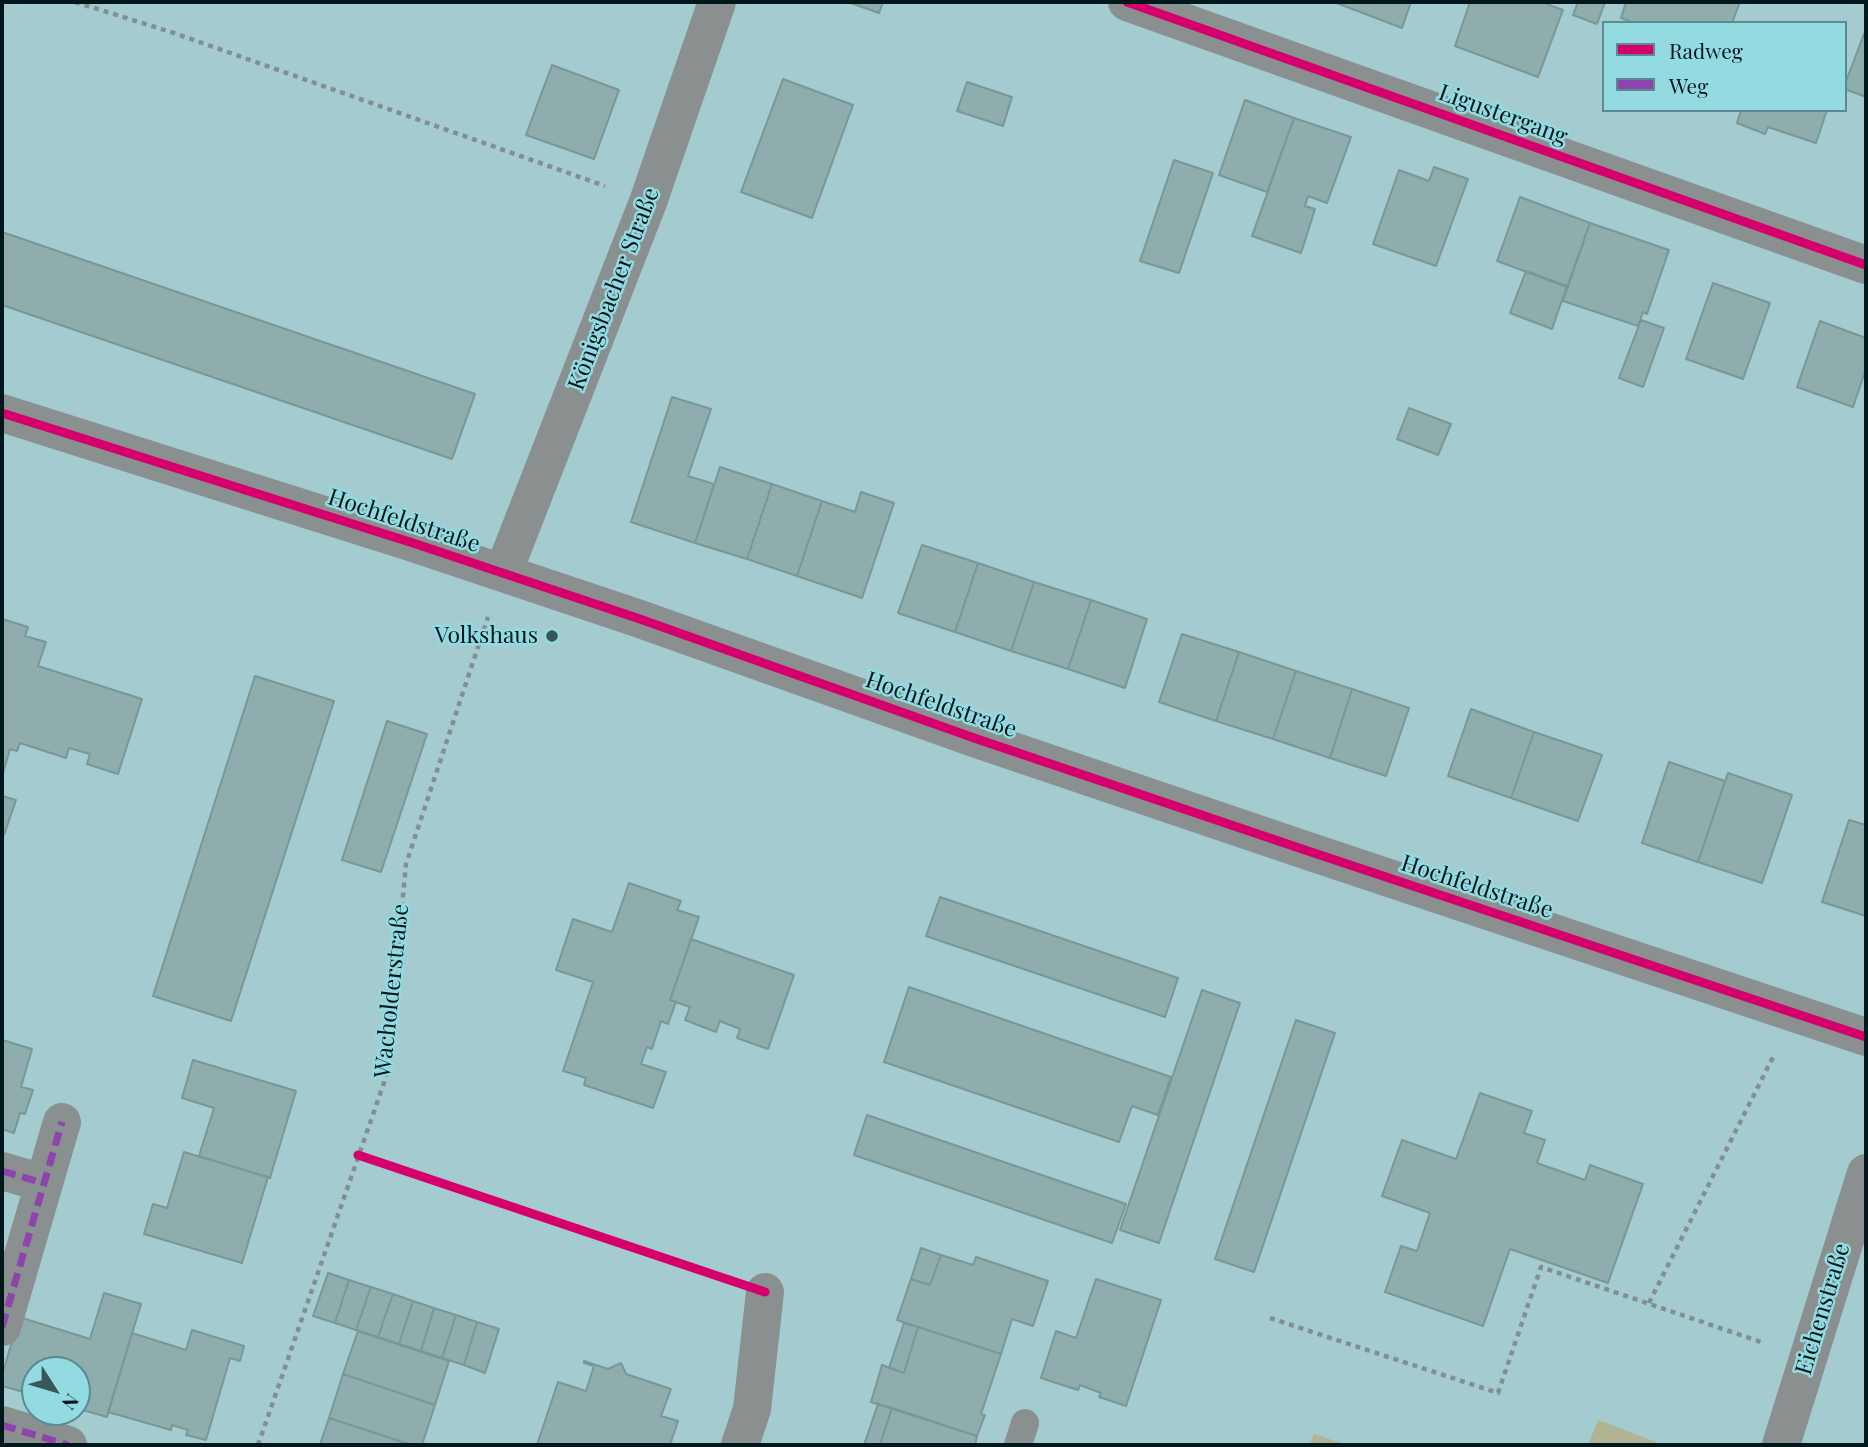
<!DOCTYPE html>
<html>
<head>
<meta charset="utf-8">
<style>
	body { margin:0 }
	#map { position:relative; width:1868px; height:1447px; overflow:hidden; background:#a4cbd0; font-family:"Playfair Display",serif }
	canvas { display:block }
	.frame { position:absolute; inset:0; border:4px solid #00181b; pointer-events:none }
	.legend { position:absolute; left:1602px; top:21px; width:245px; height:91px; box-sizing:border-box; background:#93dae1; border:2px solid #588c92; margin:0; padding:9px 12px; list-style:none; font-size:21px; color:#00181b }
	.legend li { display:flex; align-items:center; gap:14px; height:35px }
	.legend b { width:35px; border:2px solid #588c92 }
	.north { position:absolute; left:21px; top:1356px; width:70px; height:70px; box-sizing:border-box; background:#93dae1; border:2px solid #588c92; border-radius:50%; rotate:127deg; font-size:19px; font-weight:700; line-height:28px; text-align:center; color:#00181b }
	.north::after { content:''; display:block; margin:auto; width:24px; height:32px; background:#39575a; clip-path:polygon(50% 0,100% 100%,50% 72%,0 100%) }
</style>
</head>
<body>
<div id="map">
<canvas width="1868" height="1447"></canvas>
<div class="frame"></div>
<ul class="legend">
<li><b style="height:9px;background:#d6006c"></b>Radweg</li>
<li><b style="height:9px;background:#8e44ad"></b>Weg</li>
</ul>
<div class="north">N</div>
</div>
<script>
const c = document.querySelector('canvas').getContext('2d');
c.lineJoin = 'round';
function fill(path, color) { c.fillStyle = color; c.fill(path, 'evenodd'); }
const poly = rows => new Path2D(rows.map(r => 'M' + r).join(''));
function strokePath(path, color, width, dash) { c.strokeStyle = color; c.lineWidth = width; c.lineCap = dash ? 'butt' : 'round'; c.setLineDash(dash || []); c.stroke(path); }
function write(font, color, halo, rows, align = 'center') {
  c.font = font + ' "Playfair Display",serif'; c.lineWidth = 5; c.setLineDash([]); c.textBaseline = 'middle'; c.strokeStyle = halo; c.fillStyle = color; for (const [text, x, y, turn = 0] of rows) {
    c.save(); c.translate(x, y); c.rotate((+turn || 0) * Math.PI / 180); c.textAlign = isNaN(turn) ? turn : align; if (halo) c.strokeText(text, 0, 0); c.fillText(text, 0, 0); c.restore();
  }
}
fill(poly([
	[1598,1420,1656,1442,1655,1445,1588,1445],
	[1314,1434,1347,1445,1310,1445]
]), '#b2b393');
const building = poly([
	[848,2,883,2,879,13,848,2],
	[1334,2,1411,2,1402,28,1334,2],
	[1470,2,1541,2,1563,10,1538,77,1455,46,1470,2],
	[1578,2,1605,2,1597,24,1573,15,1578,2],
	[1626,2,1740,2,1732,23,1635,23,1621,18,1626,2],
	[1864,34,1866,35,1866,97,1845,89,1845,84,1864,34],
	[552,65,619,90,594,159,526,135,552,65],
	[783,79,853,105,812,218,741,192,783,79],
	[967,82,1012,97,1003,126,957,111,967,82],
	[1245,100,1294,118,1267,192,1219,175,1245,100],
	[1741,110,1827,110,1816,143,1768,127,1765,134,1737,123,1741,110],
	[1294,118,1351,137,1327,203,1308,196,1305,206,1315,209,1301,253,1252,236,1294,118],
	[1174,160,1213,173,1179,273,1140,261,1174,160],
	[1434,167,1468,179,1436,266,1373,244,1399,170,1429,181,1434,167],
	[1520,197,1590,223,1567,287,1497,261,1520,197],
	[1590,223,1669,250,1647,314,1643,312,1638,326,1563,301,1590,223],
	[2,232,475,394,452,459,2,305,2,232],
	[1526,271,1567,286,1552,329,1510,313,1526,271],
	[1713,283,1770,303,1743,379,1686,359,1713,283],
	[1641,320,1664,328,1643,387,1619,378,1641,320],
	[1820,321,1866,338,1866,369,1853,407,1797,387,1820,321],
	[672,397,711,409,688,476,714,484,695,543,631,522,672,397],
	[1409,408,1451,424,1438,455,1397,439,1409,408],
	[720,467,772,484,747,559,695,543,720,467],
	[772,484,822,501,797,576,747,559,772,484],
	[861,492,894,503,862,598,797,576,822,501,855,512,861,492],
	[922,545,978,563,955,632,898,613,922,545],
	[978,563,1034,582,1011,651,955,632,978,563],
	[1034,582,1091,600,1068,669,1011,651,1034,582],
	[1091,600,1147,619,1125,688,1068,669,1091,600],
	[2,619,28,627,25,636,46,642,38,666,142,699,118,774,87,764,90,754,69,748,66,758,20,743,17,751,10,749,2,777,2,619],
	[1182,634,1239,652,1216,721,1159,702,1182,634],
	[1239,652,1296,671,1273,739,1216,721,1239,652],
	[1296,671,1352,689,1330,758,1273,739,1296,671],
	[255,676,334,701,231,1021,153,996,255,676],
	[1352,689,1409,708,1386,776,1330,758,1352,689],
	[1471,709,1534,732,1511,798,1448,776,1471,709],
	[387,721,427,734,381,872,342,860,387,721],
	[1534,732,1602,755,1578,821,1511,798,1534,732],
	[1669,762,1725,781,1698,862,1642,843,1669,762],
	[1728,773,1792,795,1762,883,1698,862,1728,773],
	[2,796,16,800,4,835,2,834,2,796],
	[1849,820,1866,825,1866,916,1822,902,1849,820],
	[629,883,681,901,677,910,699,917,670,1000,676,1002,668,1024,661,1021,652,1049,647,1047,641,1064,666,1072,653,1108,584,1085,586,1078,563,1071,593,982,556,970,573,919,612,932,629,883],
	[940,897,1178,978,1165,1017,926,936,940,897],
	[691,939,794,975,768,1049,737,1038,740,1029,720,1021,716,1032,685,1020,690,1007,670,1000,691,939],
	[909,987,1171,1077,1158,1115,1132,1106,1119,1142,884,1062,909,987],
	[1202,990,1240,1003,1159,1243,1120,1230,1202,990],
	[1296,1020,1335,1033,1254,1272,1215,1259,1296,1020],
	[2,1040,32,1049,21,1087,33,1090,25,1114,20,1113,14,1133,2,1129,2,1040],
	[193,1060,296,1091,270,1178,199,1156,214,1108,182,1098,193,1060],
	[1480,1093,1532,1111,1524,1133,1545,1140,1537,1163,1585,1180,1590,1165,1643,1184,1608,1283,1510,1249,1483,1326,1385,1292,1401,1246,1417,1251,1430,1213,1382,1196,1402,1140,1456,1159,1480,1093],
	[867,1115,1126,1204,1112,1243,854,1155,867,1115],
	[184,1152,268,1177,242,1263,144,1234,153,1204,167,1208,184,1152],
	[921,1248,941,1255,930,1285,911,1279,921,1248],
	[941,1255,973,1265,976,1257,1048,1281,1033,1326,1012,1319,1001,1354,897,1320,911,1279,930,1285,941,1255],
	[328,1273,349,1280,335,1323,313,1316,328,1273],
	[1096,1279,1161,1300,1126,1406,1099,1397,1101,1393,1080,1385,1078,1390,1041,1378,1056,1331,1076,1338,1096,1279],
	[349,1280,371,1287,356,1330,335,1323,349,1280],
	[371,1287,393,1294,378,1337,356,1330,371,1287],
	[104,1293,141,1304,107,1417,83,1410,85,1405,77,1403,77,1370,35,1370,35,1390,32,1389,31,1394,2,1386,2,1376,19,1317,90,1339,104,1293],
	[393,1294,413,1301,399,1344,378,1337,393,1294],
	[413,1301,434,1308,421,1351,399,1344,413,1301],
	[434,1308,456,1315,442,1358,421,1351,434,1308],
	[456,1315,477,1322,464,1365,442,1358,456,1315],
	[477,1322,499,1329,485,1373,464,1365,477,1322],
	[904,1323,918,1327,904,1373,889,1368,904,1323],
	[918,1327,1001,1354,981,1414,985,1415,977,1436,871,1402,882,1365,904,1373,918,1327],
	[192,1330,244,1346,240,1361,230,1358,206,1440,186,1435,188,1430,172,1425,171,1430,108,1412,132,1333,186,1350,192,1330],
	[358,1331,449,1361,435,1405,343,1374,358,1331],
	[584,1361,608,1369,621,1363,626,1374,671,1389,661,1416,678,1421,670,1445,537,1445,558,1382,586,1391,594,1366,584,1363,584,1361],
	[343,1374,435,1405,422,1445,412,1445,329,1418,343,1374],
	[878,1404,892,1408,880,1445,864,1445,878,1404],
	[892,1408,977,1436,975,1445,880,1445,892,1408],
	[329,1418,412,1445,320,1445,329,1418]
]);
fill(building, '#8fadad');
strokePath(building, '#789797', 2);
strokePath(poly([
	[75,2,174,33,605,186],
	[358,1155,722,1278],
	[1649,1303,1774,1055],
	[1270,1318,1498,1393,1541,1267,1764,1343],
	[258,1445,386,1077,406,864,488,617]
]), '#838f8f', 4.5, [5, 5]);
strokePath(poly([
	[1018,1445,1025,1423]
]), '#8a8f90', 28);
strokePath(poly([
	[1127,2,1866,265],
	[2,413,413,543,637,618,977,739,1308,851,1866,1037],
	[503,573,648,202,717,2],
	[2,1171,43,1183],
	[2,1327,62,1122],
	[2,1425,68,1445],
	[740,1445,752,1409,765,1292],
	[1781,1445,1866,1173]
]), '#8a8f90', 38);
strokePath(poly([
	[2,1171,43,1183],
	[2,1327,62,1122],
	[2,1425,68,1445]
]), '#8e44ad', 7, [14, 7]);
strokePath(poly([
	[1127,2,1866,265],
	[2,413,413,543,637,618,977,739,1308,851,1866,1037],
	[358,1155,765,1292]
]), '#d6006c', 9);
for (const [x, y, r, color] of [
	[552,636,7,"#39575a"]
]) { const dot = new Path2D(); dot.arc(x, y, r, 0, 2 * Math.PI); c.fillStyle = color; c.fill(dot); strokePath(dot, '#93dae1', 2.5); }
write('23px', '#00181b', '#93dae1', [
	["Ligustergang",1503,115,20],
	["Königsbacher Straße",614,289,-69],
	["Hochfeldstraße",404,521,18],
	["Hochfeldstraße",941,705,19],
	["Hochfeldstraße",1477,887,18],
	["Wacholderstraße",392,991,-84],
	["Eichenstraße",1823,1309,-73]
]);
write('23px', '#00181b', '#93dae1', [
	["Volkshaus",538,636]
], 'right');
</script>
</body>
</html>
